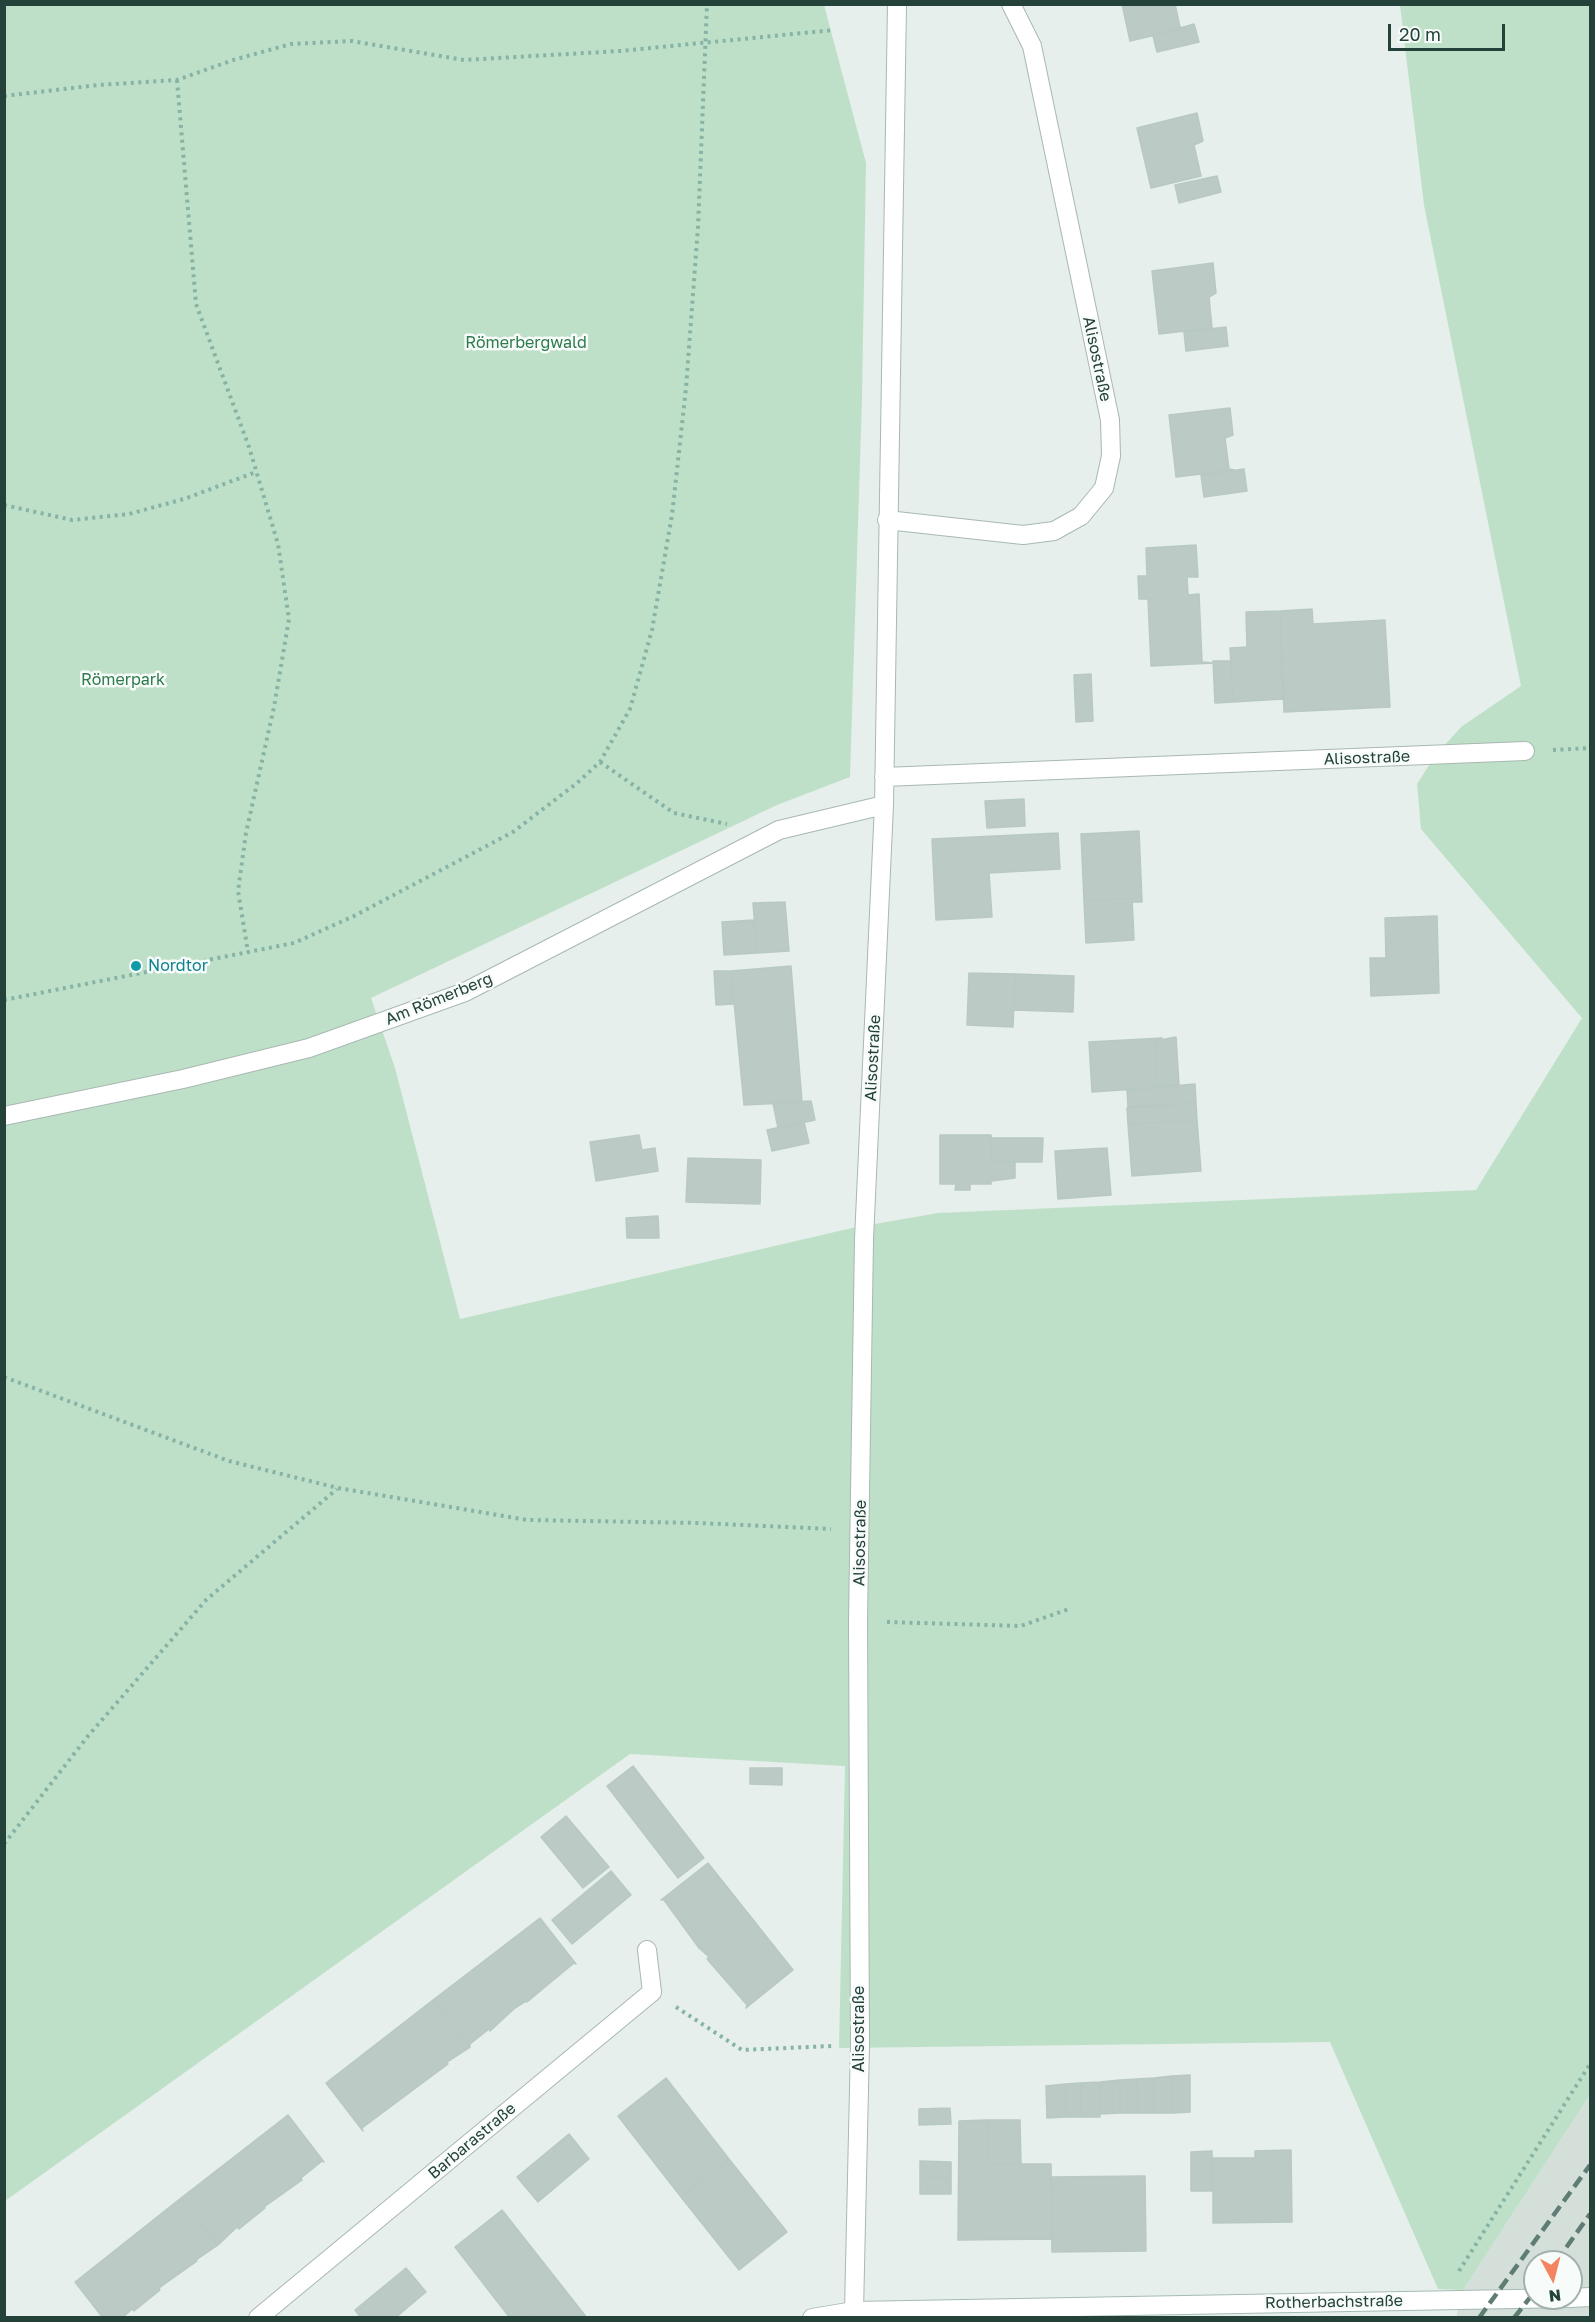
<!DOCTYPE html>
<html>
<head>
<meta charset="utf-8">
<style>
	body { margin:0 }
	#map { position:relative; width:1595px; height:2322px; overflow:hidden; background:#e6efeb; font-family:"Golos Text",sans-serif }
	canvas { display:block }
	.frame { position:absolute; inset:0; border:6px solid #24423a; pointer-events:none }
	.north { position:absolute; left:1523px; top:2250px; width:60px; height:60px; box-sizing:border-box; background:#f7fbf9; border:2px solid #a3b1ad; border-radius:50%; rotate:173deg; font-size:16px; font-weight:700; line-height:24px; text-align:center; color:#24423a }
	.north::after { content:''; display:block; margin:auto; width:21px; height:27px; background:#f4845f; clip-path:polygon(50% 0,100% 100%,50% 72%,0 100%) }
	.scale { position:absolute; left:1388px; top:24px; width:117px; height:27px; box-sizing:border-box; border:3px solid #24423a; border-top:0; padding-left:8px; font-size:18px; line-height:21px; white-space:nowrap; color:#24423a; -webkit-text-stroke:4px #f7fbf9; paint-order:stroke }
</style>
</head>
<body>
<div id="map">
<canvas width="1595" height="2322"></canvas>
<div class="frame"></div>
<div class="north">N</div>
<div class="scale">20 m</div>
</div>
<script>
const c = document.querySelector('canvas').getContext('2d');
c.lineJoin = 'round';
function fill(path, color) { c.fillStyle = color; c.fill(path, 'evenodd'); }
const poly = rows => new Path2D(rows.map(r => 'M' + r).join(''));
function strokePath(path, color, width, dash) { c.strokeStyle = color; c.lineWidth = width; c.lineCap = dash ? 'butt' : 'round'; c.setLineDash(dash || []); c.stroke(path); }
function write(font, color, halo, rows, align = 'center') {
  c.font = font + ' "Golos Text",sans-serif'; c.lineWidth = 5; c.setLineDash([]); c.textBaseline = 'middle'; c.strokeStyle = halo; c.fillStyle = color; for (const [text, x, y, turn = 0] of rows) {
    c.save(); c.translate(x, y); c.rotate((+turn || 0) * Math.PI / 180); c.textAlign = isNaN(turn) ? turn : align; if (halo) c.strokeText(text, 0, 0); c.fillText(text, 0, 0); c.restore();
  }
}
fill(poly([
	[1590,2095,1590,2317,1456,2318,1463,2290],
	[1535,2262,1571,2262,1571,2298,1535,2298]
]), '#d4dfda');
fill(poly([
	[5,5,824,5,866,163,862,398,850,777,777,805,371,998,395,1068,460,1319,852,1228,938,1213,1476,1190,1582,1018,1421,829,1417,784,1435,756,1461,727,1521,686,1424,205,1400,5,1590,5,1590,2095,1463,2290,1438,2289,1330,2042,839,2048,845,1766,630,1754,5,2201]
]), '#bfe0c8');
const building = poly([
	[1122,4,1175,4,1180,27,1185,28,1130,41,1122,4],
	[1194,24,1199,42,1157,52,1153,36,1194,24],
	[1197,113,1203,141,1194,145,1201,176,1151,188,1137,128,1197,113],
	[1217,176,1221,192,1179,203,1175,185,1217,176],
	[1213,263,1216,293,1209,297,1212,328,1159,334,1152,271,1213,263],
	[1226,327,1228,346,1186,351,1184,332,1226,327],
	[1230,408,1233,435,1225,438,1229,469,1234,470,1176,477,1169,415,1230,408],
	[1244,469,1247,491,1204,497,1201,475,1244,469],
	[1196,545,1198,577,1187,577,1188,595,1199,594,1202,662,1214,663,1151,666,1148,599,1139,599,1138,576,1147,576,1146,548,1196,545],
	[1312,609,1313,624,1385,620,1390,707,1284,712,1280,611,1312,609],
	[1280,611,1283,699,1233,702,1230,648,1247,647,1246,612,1280,611],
	[1213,661,1231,661,1233,702,1215,703,1213,661],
	[1091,674,1093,721,1076,722,1074,675,1091,674],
	[1024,799,1025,826,987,828,985,801,1024,799],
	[1139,831,1142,902,1133,902,1132,898,1084,901,1081,834,1139,831],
	[1058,833,1060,869,989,873,992,917,936,920,932,839,1058,833],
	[1132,898,1134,940,1086,943,1084,901,1132,898],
	[785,902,789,951,757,953,753,903,785,902],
	[1437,916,1439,993,1371,996,1370,958,1386,958,1385,918,1437,916],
	[754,920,757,953,724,955,722,922,754,920],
	[791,966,802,1102,744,1105,731,971,791,966],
	[714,971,731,971,733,1004,716,1005,714,971],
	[969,973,1015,974,1013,1027,967,1025,969,973],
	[1015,974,1074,976,1073,1012,1014,1010,1015,974],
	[1176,1037,1179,1085,1157,1085,1155,1041,1176,1037],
	[1162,1038,1162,1040,1155,1041,1157,1085,1165,1085,1165,1087,1092,1092,1089,1042,1162,1038],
	[1195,1084,1196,1103,1128,1107,1127,1090,1195,1084],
	[811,1101,815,1120,778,1128,773,1103,811,1101],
	[1196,1103,1197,1120,1128,1124,1127,1108,1196,1103],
	[1197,1120,1201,1171,1132,1176,1128,1124,1197,1120],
	[804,1122,809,1143,772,1151,767,1130,804,1122],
	[639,1135,642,1150,655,1148,658,1171,596,1181,590,1142,639,1135],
	[940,1135,991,1135,991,1162,1015,1162,1015,1178,991,1181,991,1184,970,1184,970,1190,955,1190,956,1184,940,1184,940,1135],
	[991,1138,1043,1138,1042,1162,991,1162,991,1138],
	[1107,1148,1111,1195,1058,1199,1055,1151,1107,1148],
	[688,1158,761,1160,760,1204,686,1202,688,1158],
	[658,1216,659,1238,627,1238,626,1218,658,1216],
	[633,1766,704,1858,678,1878,607,1786,633,1766],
	[750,1768,782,1768,782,1785,750,1784,750,1768],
	[566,1816,609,1867,583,1888,541,1837,566,1816],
	[708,1863,793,1970,746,2008,747,2005,707,1959,709,1957,699,1948,664,1900,661,1900,708,1863],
	[611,1871,631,1895,572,1944,552,1920,611,1871],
	[540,1918,576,1964,574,1963,527,2002,526,2001,515,2008,490,2031,489,2029,470,2044,470,2047,433,2000,540,1918],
	[433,2000,470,2047,447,2062,448,2064,362,2128,363,2131,326,2083,433,2000],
	[1190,2075,1190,2112,1172,2113,1172,2076,1190,2075],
	[1172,2076,1172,2113,1154,2113,1154,2078,1172,2076],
	[666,2078,729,2159,681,2197,618,2116,666,2078],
	[1154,2078,1154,2113,1138,2113,1137,2079,1154,2078],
	[1137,2079,1138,2113,1120,2113,1120,2080,1137,2079],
	[1120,2080,1120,2113,1100,2114,1100,2082,1120,2080],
	[1100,2082,1100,2117,1081,2117,1080,2083,1100,2082],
	[1080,2083,1081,2117,1066,2117,1066,2084,1080,2083],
	[1066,2084,1066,2117,1047,2118,1046,2086,1066,2084],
	[950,2108,951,2124,919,2125,919,2109,950,2108],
	[288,2115,324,2162,322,2161,301,2178,302,2180,264,2207,265,2208,239,2229,237,2227,218,2245,181,2198,288,2115],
	[987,2120,988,2164,1051,2164,1052,2239,958,2240,959,2121,987,2120],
	[987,2120,1020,2120,1021,2164,988,2164,987,2120],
	[569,2134,589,2159,538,2202,517,2177,569,2134],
	[1291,2150,1292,2222,1213,2223,1213,2158,1255,2158,1255,2151,1291,2150],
	[1212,2151,1212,2191,1191,2191,1191,2152,1212,2151],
	[729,2159,787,2232,739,2270,681,2197,729,2159],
	[920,2161,951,2162,951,2177,920,2176,920,2161],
	[920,2176,951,2177,951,2194,920,2194,920,2176],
	[1145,2176,1146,2251,1052,2252,1051,2177,1145,2176],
	[181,2198,218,2245,196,2260,197,2261,159,2288,160,2290,134,2311,132,2309,122,2318,103,2318,75,2282,181,2198],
	[502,2210,565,2290,529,2318,510,2318,455,2247,502,2210],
	[406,2268,426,2292,395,2318,361,2318,355,2310,406,2268],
	[565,2290,587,2318,529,2318,565,2290]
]);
fill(building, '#bbcac4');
strokePath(building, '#b8c9c2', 1.5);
const street = poly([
	[887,520,1023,535,1054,531,1081,516,1104,488,1111,456,1110,420,1032,46,1011,4],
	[884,777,1525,751],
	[4,1116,183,1079,309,1048,465,992,779,830,884,805],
	[854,2311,860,2044,858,1621,864,1239,884,805,897,4],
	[258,2318,652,1992,647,1950]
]);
const secondary = poly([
	[1571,2298,1590,2297],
	[812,2318,854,2311,1570,2298]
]);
strokePath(street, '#a8b8b2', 20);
strokePath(secondary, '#a4bbb3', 20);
strokePath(poly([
	[177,80,196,304,249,447,278,544,289,619,274,707,246,833,238,891,248,952],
	[4,96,98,85,177,80,233,60,291,44,352,41,464,60,620,51,834,30],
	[4,505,72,520,129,514,184,499,256,472],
	[1553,750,1590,748],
	[600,762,674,813,727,824],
	[4,1000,294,943,354,916,513,832,577,783,600,762,630,709,652,630,672,515,686,388,698,227,707,4],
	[4,1377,229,1461,338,1488,527,1520,699,1523,831,1529],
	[887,1622,1021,1626,1069,1609],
	[4,1844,88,1736,206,1600,337,1489],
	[676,2007,742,2050,832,2046],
	[1459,2271,1590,2064]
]), '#86b3a5', 4, [3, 4.5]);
strokePath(street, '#fff', 18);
strokePath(secondary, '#fff', 18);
strokePath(poly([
	[1556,2262,1590,2214],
	[1479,2318,1590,2165],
	[1514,2318,1535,2291]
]), '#5f7d75', 4.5, [12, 6]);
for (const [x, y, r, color] of [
	[136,966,6,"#0f9aa8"]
]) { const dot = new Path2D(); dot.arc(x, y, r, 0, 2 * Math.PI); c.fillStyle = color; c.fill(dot); strokePath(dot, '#f7fbf9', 2); }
write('16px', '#2d7a4b', '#f7fbf9', [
	["Römerbergwald",526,343],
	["Römerpark",123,680]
]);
write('16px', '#24423a', '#f7fbf9', [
	["Alisostraße",1097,359,78],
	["Alisostraße",1367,758,-2],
	["Am Römerberg",439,999,-22],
	["Alisostraße",873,1058,-87],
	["Alisostraße",860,1543,-89],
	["Alisostraße",859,2029,-90],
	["Barbarastraße",472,2141,-40],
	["Rotherbachstraße",1334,2302,-1]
]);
write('16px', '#0d838f', '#f7fbf9', [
	["Nordtor",148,966]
], 'left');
</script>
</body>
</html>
